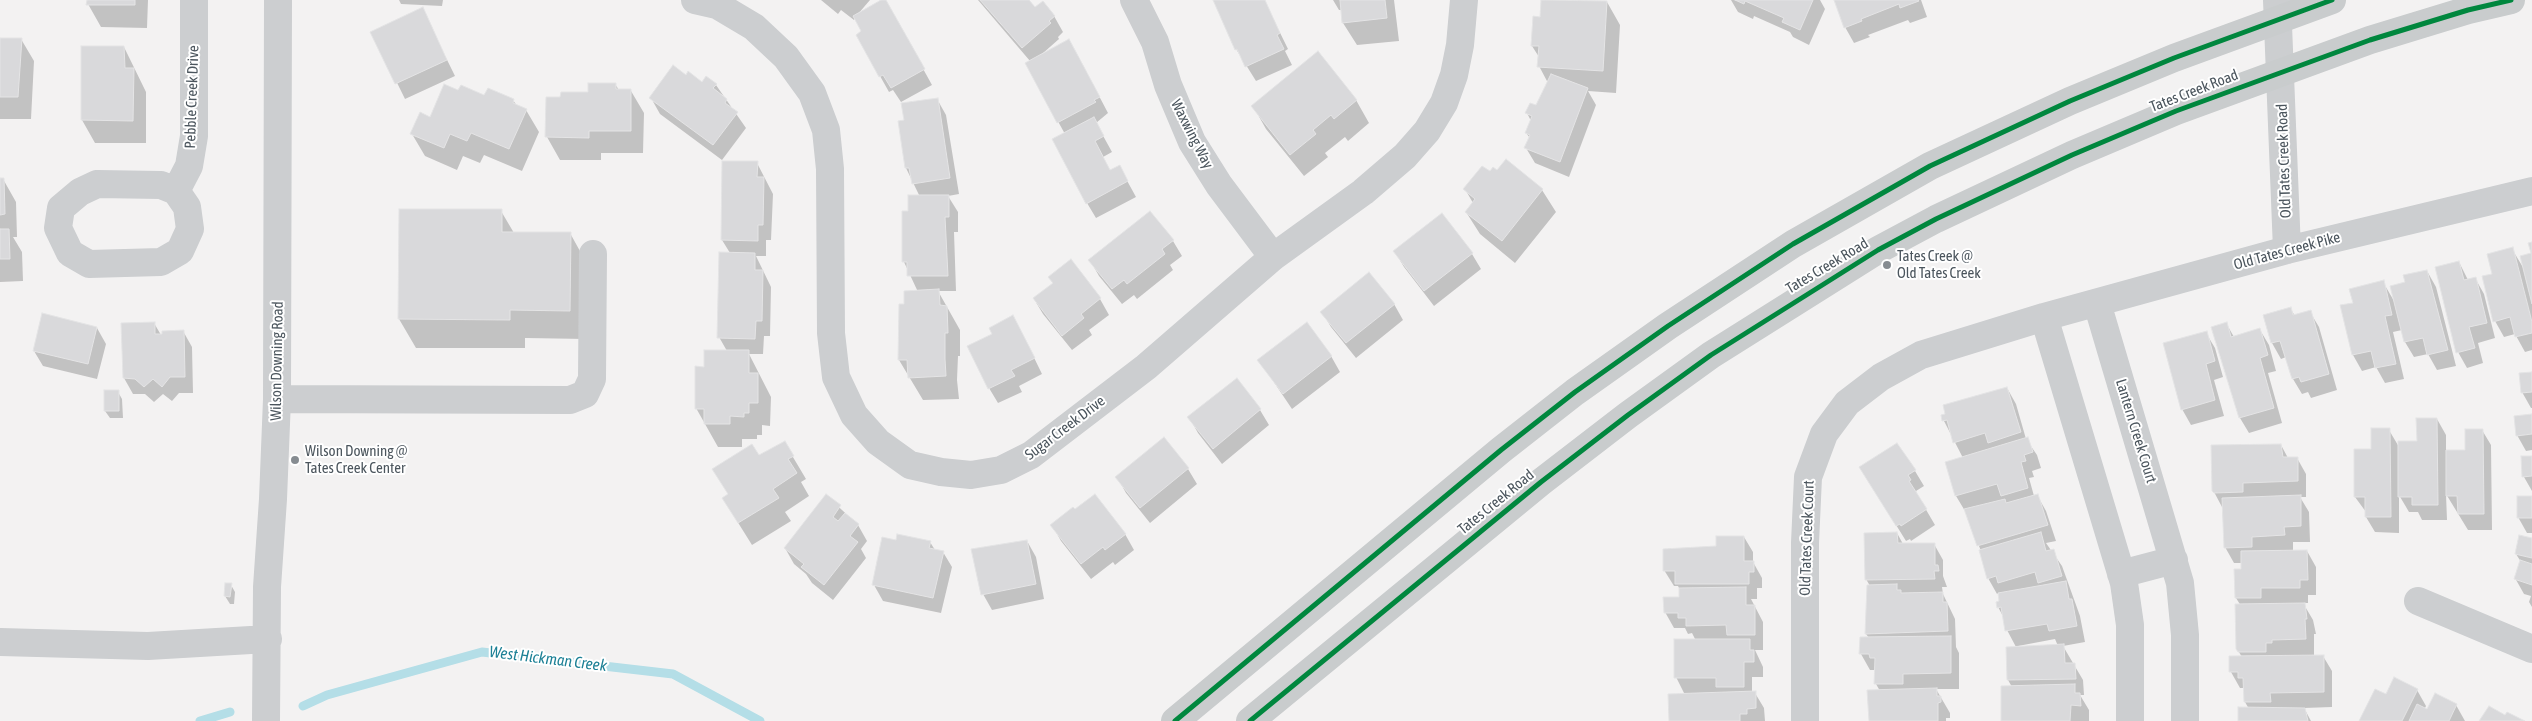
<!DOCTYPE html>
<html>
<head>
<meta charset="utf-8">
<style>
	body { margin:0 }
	canvas { display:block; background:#f3f2f2 }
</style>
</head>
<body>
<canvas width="2532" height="721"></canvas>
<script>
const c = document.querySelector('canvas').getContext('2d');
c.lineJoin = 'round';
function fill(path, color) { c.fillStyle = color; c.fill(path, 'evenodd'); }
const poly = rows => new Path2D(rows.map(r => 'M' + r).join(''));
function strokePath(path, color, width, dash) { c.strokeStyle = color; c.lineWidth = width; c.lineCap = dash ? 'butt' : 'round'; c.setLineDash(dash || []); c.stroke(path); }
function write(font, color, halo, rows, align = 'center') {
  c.font = font + ' "Asap Condensed",sans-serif'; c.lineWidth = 4; c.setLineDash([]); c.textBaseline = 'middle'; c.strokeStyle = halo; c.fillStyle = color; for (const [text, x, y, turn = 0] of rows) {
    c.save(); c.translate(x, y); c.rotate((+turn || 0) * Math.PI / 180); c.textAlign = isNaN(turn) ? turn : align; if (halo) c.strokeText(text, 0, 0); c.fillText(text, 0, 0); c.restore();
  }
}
fill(poly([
	[88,0,148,0,147,28,101,27,88,4],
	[399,0,446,0,443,0,442,6,401,4],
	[821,0,870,0,858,14,885,0,932,85,901,102,893,90,889,92,857,35,863,32,855,18,854,20,841,10,838,14],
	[978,0,1027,0,1035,9,1054,16,1063,32,1058,37,1059,39,1042,54,1078,56,1108,113,1096,123,1112,152,1103,157,1110,171,1119,166,1136,197,1096,218,1087,203,1065,134,1026,64,1030,61],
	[1214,0,1264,0,1288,49,1285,51,1292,65,1256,81,1236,49],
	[1333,0,1394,0,1399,41,1357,45,1343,23,1342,10,1339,10],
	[1542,0,1607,2,1620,25,1616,93,1588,91,1596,105,1569,177,1535,163,1526,148,1530,138,1526,133,1531,121,1527,113,1537,106,1548,83,1539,66,1539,57,1532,46,1541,18],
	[1731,0,1820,0,1825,9,1809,45,1793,37,1790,32,1754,16,1753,19,1738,12],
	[1836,0,1921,0,1927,17,1910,23,1908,20,1868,35,1870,37,1854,43,1845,27],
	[422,9,455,76,405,99,372,32],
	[0,39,21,39,34,61,31,119,0,119],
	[82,47,124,47,146,92,146,143,95,143,82,120],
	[686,76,702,84,716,85,746,128,722,160,660,114,651,98],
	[615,84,619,90,631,91,644,113,643,153,601,153,601,160,560,160,547,137,562,98,590,94],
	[459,92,513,100,517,106,526,110,539,132,522,171,484,155,480,163,463,156,457,170,425,156,412,134],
	[937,99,946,115,959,194,948,196,958,212,958,232,954,232,956,291,938,291,960,330,960,356,958,356,957,380,959,399,923,400,899,360,906,306,918,292,904,262,909,212,920,197,906,168,905,121],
	[1356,100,1369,123,1348,141,1345,137,1325,153,1328,157,1304,176,1266,129,1253,106],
	[1506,161,1542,190,1556,212,1515,263,1480,234,1466,212,1473,203,1465,189,1490,173,1497,172],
	[757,163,773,194,771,240,766,240,766,256,756,256,771,287,770,336,764,336,763,354,749,354,771,397,770,426,762,425,762,435,757,435,757,439,742,439,742,447,718,447,696,408,705,368,727,351,719,337,730,253,722,240],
	[0,179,3,179,16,202,17,237,13,237,22,252,23,281,0,282],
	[400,210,501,211,514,233,570,233,586,262,586,339,525,338,525,348,416,348,399,319],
	[1173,241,1182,256,1170,265,1173,270,1137,299,1134,295,1122,304,1099,276,1090,260],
	[2512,249,2524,269,2532,254,2532,350,2525,352,2515,334,2504,337,2495,321,2494,274],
	[1395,252,1472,254,1481,269,1434,306,1404,267],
	[1071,261,1100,299,1109,315,1089,330,1092,335,1072,350,1043,314,1034,299,1053,284,1050,278],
	[2459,262,2468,280,2475,278,2484,294,2495,338,2478,343,2483,363,2467,368,2458,352],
	[2427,271,2436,287,2456,366,2437,370,2428,354,2414,357,2405,342,2402,330,2393,332,2404,379,2385,383,2376,367,2362,371,2353,355,2342,306,2354,304,2383,282,2394,301,2406,283],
	[1394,304,1403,320,1356,358,1331,327,1322,312],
	[2290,308,2295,316,2310,312,2319,327,2337,390,2311,398,2308,392,2302,394,2293,379,2286,357,2281,359,2272,343,2264,316],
	[154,323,161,335,183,331,192,347,193,393,179,393,172,401,163,394,154,402,145,394,133,394,124,378],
	[2226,323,2234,337,2260,330,2269,345,2276,371,2268,373,2282,423,2249,433,2240,418,2213,328],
	[97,328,106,344,97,379,43,366,34,351],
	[1022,333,1042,374,1019,386,1022,392,998,403,989,388],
	[2206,333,2215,348,2223,377,2214,380,2224,416,2191,425,2182,409],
	[1331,356,1340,372,1292,409,1259,360],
	[2532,373,2532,408,2531,408,2522,392],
	[2007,388,2016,404,2026,439,2037,455,2041,468,2032,471,2034,477,2029,478,2034,496,2037,495,2046,511,2056,541,2046,543,2062,566,2080,616,2085,642,2063,646,2083,680,2084,695,2080,695,2089,710,2089,721,2003,721,2012,687,2008,680,2016,647,2007,630,2004,618,1998,607,2001,602,1999,593,1997,594,1988,578,1981,551,1965,511,1956,496,1947,462,1963,458,1944,421],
	[2055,639,2058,646,2018,647,2018,646],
	[118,392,122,399,123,418,110,418,105,411],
	[1260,410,1269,425,1222,464,1198,433,1189,417],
	[2532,415,2532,450,2526,451,2517,435],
	[2437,419,2446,435,2446,451,2466,451,2482,430,2491,445,2492,530,2468,530,2446,494,2447,520,2422,520,2418,512,2409,512,2399,495,2399,533,2375,532,2366,517,2366,512,2355,497,2372,450,2389,430,2399,447,2418,442],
	[1164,439,1188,469,1197,484,1150,523,1126,493,1117,477],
	[784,442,806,479,801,482,809,496,785,512,791,521,752,545,737,521,729,495],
	[2281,445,2288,458,2297,458,2306,474,2306,497,2300,497,2309,512,2310,542,2293,542,2293,551,2307,551,2316,567,2316,595,2308,595,2308,603,2303,603,2313,620,2316,634,2314,634,2314,656,2323,656,2332,671,2332,707,2304,708,2311,721,2239,721,2249,709,2245,702,2244,688,2240,688,2231,672,2242,657,2237,649,2241,606,2236,598,2243,563,2234,563,2225,547,2222,507,2213,490],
	[2532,457,2532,491,2524,477],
	[1915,471,1924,486,1916,491,1918,496,1935,525,1911,541,1910,539,1906,541,1870,483],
	[826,495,858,525,867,541,861,549,866,558,833,600,812,583,806,574,794,564,785,548],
	[2532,498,2532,533,2527,533,2518,517],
	[1052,525,1125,534,1134,550,1115,565,1113,562,1091,579,1061,541],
	[1897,533,1903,544,1934,544,1943,560,1943,576,1947,587,1942,587,1943,594,1955,619,1956,647,1959,653,1959,689,1936,689,1950,713,1950,718,1946,718,1946,721,1870,721,1880,691,1876,684,1876,670,1870,670,1861,654,1861,638,1869,638,1866,634,1870,586,1866,579],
	[1744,537,1753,552,1753,562,1762,578,1762,588,1757,588,1757,599,1751,599,1763,622,1763,650,1755,650,1763,667,1763,677,1752,677,1752,693,1755,693,1764,708,1765,721,1670,721,1685,695,1676,677,1696,641,1692,633,1688,634,1685,628,1674,628,1665,612,1680,598,1680,590,1678,586,1674,586,1664,570],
	[2532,540,2532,607,2529,602,2531,596,2524,594,2515,578,2521,562,2516,554],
	[897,541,930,542,935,550,943,552,952,567,941,613,883,601,874,585],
	[1027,541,1036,557,1044,599,992,610,983,594],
	[231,585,235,592,234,604,230,604,225,596],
	[2417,690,2426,706,2424,710,2456,705,2465,721,2361,721,2386,696]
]), '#0003');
strokePath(poly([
	[303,706,327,695,482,652,673,674,760,721],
	[200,721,230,712]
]), '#b4dee7', 9);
const building = poly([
	[87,0,135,0,135,5,86,5,87,0],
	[881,0,886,0,925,69,891,88,883,75,879,77,856,35,861,31,853,16,881,0],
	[980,0,1029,0,1035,7,1043,1,1055,16,1049,21,1051,23,1022,48,980,0],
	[1213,0,1265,0,1280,33,1277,35,1284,49,1245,67,1237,49,1235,50,1213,0],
	[1340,0,1385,0,1387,18,1342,23,1340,0],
	[1541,0,1607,1,1603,71,1537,67,1539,46,1531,46,1533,16,1540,17,1541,0],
	[1735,0,1813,0,1800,30,1782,22,1784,18,1745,1,1744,4,1735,0],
	[1834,0,1918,0,1919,1,1900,8,1899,4,1861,19,1862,21,1844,28,1834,0],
	[423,7,447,60,395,84,370,32,423,7],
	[0,38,22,38,18,97,0,97,0,38],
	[1069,39,1100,97,1094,100,1096,102,1057,123,1025,63,1069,39],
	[81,46,124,46,125,68,134,68,133,121,81,120,81,46],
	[1318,51,1357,100,1334,119,1331,115,1313,130,1316,134,1290,155,1251,106,1318,51],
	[673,65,686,75,688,71,702,82,706,76,717,84,713,88,727,99,725,103,738,112,713,145,649,98,673,65],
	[1551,74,1588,88,1560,162,1524,148,1530,135,1525,133,1532,116,1525,113,1530,103,1536,105,1551,74],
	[588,83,616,83,616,89,631,89,631,131,589,131,589,138,545,137,546,97,560,97,561,92,588,92,588,83],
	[444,84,458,90,461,85,484,95,488,88,514,99,513,103,527,109,509,149,471,133,467,141,450,134,444,148,410,134,420,112,430,117,444,84],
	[938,98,950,178,912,184,909,168,905,168,898,121,904,120,901,103,938,98],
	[1094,117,1104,136,1095,141,1110,170,1120,165,1128,181,1086,204,1052,139,1094,117],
	[1506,159,1543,189,1502,241,1465,212,1475,199,1463,189,1482,166,1490,171,1493,167,1497,170,1506,159],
	[722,161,758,161,757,177,764,177,763,225,758,225,758,241,721,240,722,161],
	[0,178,4,178,5,214,0,215,0,178],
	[908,195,949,195,949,217,945,217,948,276,907,276,907,262,902,262,902,211,908,211,908,195],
	[399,209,502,209,502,232,571,232,570,311,510,310,510,320,398,319,399,209],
	[1150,211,1174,240,1162,249,1165,254,1127,284,1124,280,1112,289,1088,260,1150,211],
	[1442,213,1473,253,1424,291,1393,251,1442,213],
	[0,229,9,229,10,259,0,259,0,229],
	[2532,242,2532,304,2520,256,2531,253,2528,243,2532,242],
	[2513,247,2532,322,2532,333,2515,337,2510,317,2493,322,2482,276,2492,274,2487,254,2513,247],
	[719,252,755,253,755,270,763,270,762,321,756,321,755,339,717,338,719,252],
	[1071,259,1101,298,1081,314,1084,318,1062,336,1033,298,1053,283,1048,277,1071,259],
	[2459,261,2464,280,2476,277,2487,323,2469,327,2475,348,2456,353,2435,267,2459,261],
	[2427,270,2448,350,2427,355,2423,338,2404,342,2390,286,2405,282,2403,275,2427,270],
	[1369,272,1395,304,1346,343,1320,312,1369,272],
	[2384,280,2392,315,2385,316,2396,364,2375,368,2371,351,2352,355,2340,305,2353,303,2349,289,2384,280],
	[939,289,940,305,947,306,948,333,945,333,945,359,946,376,908,378,907,360,898,360,899,304,904,304,904,291,939,289],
	[2291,307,2293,315,2311,310,2329,374,2301,382,2299,377,2292,379,2280,341,2271,343,2263,315,2291,307],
	[42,313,97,327,88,364,33,351,42,313],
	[1013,315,1035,358,1011,370,1015,376,988,389,967,346,992,334,989,328,1013,315],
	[155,322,155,334,162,334,162,331,184,330,185,377,170,377,162,387,153,379,144,387,135,379,123,378,121,323,155,322],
	[1307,322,1332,356,1283,394,1257,360,1307,322],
	[2227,322,2231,337,2260,328,2268,355,2260,358,2274,408,2239,418,2211,327,2227,322],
	[2207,331,2215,361,2206,364,2215,400,2181,410,2163,343,2207,331],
	[704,350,749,350,749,373,758,373,758,403,749,403,749,413,744,413,744,417,730,416,730,424,704,424,704,409,695,409,695,366,704,367,704,350],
	[2532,372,2532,392,2521,393,2519,373,2532,372],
	[1237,378,1261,409,1213,449,1187,417,1237,378],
	[2007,387,2021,432,1988,443,1985,433,1953,443,1947,420,1942,421,1941,415,1945,414,1943,405,2007,387],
	[104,390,119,390,119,411,104,411,104,390],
	[2532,414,2532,434,2516,436,2514,416,2532,414],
	[2416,418,2437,418,2438,505,2412,505,2412,497,2398,497,2398,441,2417,441,2416,418],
	[2371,428,2390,428,2391,517,2365,517,2365,497,2354,497,2354,449,2371,449,2371,428],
	[2465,429,2483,429,2484,514,2458,514,2457,496,2446,496,2446,450,2465,450,2465,429],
	[1164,437,1189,468,1140,508,1115,477,1164,437],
	[2028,437,2033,452,2024,455,2026,461,2021,462,2028,488,2001,496,1997,484,1955,496,1945,462,2028,437],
	[785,441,794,456,788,459,797,473,773,489,779,498,738,523,722,498,728,494,712,469,752,444,759,455,785,441],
	[1897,443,1916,470,1908,475,1911,480,1909,481,1927,509,1901,526,1900,524,1896,526,1859,467,1897,443],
	[2281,444,2283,457,2298,457,2298,481,2243,483,2243,492,2214,493,2212,491,2211,445,2281,444],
	[2521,456,2532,456,2532,476,2522,477,2521,456],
	[826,494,841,505,833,517,838,521,845,513,859,524,850,536,858,542,824,585,801,567,804,564,784,548,826,494],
	[1095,494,1126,534,1105,550,1103,547,1081,564,1050,525,1073,507,1075,509,1095,494],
	[2038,494,2048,525,1977,546,1964,509,2005,499,2006,503,2038,494],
	[2301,495,2301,526,2284,527,2285,535,2252,537,2252,547,2224,548,2222,498,2301,495],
	[2517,496,2532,496,2532,518,2517,518,2517,496],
	[1897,532,1898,543,1935,543,1935,565,1938,565,1939,571,1934,571,1935,579,1865,580,1864,533,1897,532],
	[2041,532,2046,551,2054,549,2062,576,2038,583,2035,572,1998,583,1996,576,1987,579,1979,550,2041,532],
	[897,534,931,541,929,548,944,551,933,598,872,585,882,537,896,540,897,534],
	[2519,535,2532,538,2532,558,2515,554,2519,535],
	[1716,536,1744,536,1744,561,1754,561,1754,572,1749,572,1749,584,1675,584,1675,571,1663,571,1663,549,1716,546,1716,536],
	[1027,540,1036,584,981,595,971,549,1027,540],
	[2307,550,2308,580,2300,580,2300,588,2261,588,2261,598,2235,598,2234,569,2241,569,2241,551,2307,550],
	[2520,560,2532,564,2532,585,2514,579,2520,560],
	[2066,581,2069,599,2072,599,2077,626,2049,631,2047,624,2005,631,2001,607,1997,608,1996,602,1999,601,1998,593,2066,581],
	[225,583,232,583,230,597,224,596,225,583],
	[1897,584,1897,590,1901,590,1901,593,1943,592,1943,602,1947,602,1948,631,1865,634,1867,585,1897,584],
	[1746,587,1746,605,1755,605,1755,635,1727,635,1726,625,1686,626,1686,618,1678,618,1678,613,1664,613,1663,597,1679,597,1679,588,1746,587],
	[2305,603,2307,619,2305,619,2306,639,2272,640,2272,643,2266,643,2266,652,2238,652,2236,649,2235,604,2305,603],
	[1951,636,1951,673,1903,674,1903,684,1874,684,1875,658,1870,658,1869,654,1859,654,1860,637,1951,636],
	[1674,639,1750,639,1750,650,1754,650,1754,662,1744,662,1744,687,1716,687,1716,678,1674,678,1674,639],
	[2064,644,2065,663,2075,663,2076,679,2007,680,2006,647,2064,644],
	[2324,655,2324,692,2270,693,2271,702,2244,702,2243,678,2238,678,2238,672,2229,672,2229,656,2324,655],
	[2394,677,2418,689,2402,721,2359,721,2375,689,2386,694,2394,677],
	[2075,684,2075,693,2080,693,2081,706,2071,705,2070,721,2001,721,2001,686,2075,684],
	[1937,688,1937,696,1941,696,1941,702,1938,703,1938,721,1869,721,1867,690,1937,688],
	[1756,691,1756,708,1747,709,1747,714,1740,714,1740,721,1669,721,1668,694,1756,691],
	[2435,693,2457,704,2449,721,2409,721,2417,704,2427,709,2435,693],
	[2489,706,2505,715,2507,712,2525,721,2479,721,2489,706],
	[2238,707,2305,708,2308,721,2238,721,2238,707]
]);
fill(building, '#d9d9db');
strokePath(building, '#e4e4e5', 1);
strokePath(poly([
	[695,0,717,5,754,27,786,57,812,93,826,130,830,169,831,333,836,377,854,415,878,442,910,465,941,472,971,475,1001,470,1031,455,1146,367,1273,257,1363,192,1405,156,1427,131,1444,103,1454,75,1460,45,1464,0],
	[1134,0,1155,42,1168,85,1192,142,1219,185,1273,257],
	[2277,0,2287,250],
	[97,184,161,185,176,191,187,207,190,229,180,251,161,262,89,264,70,253,58,228,61,208,80,192,97,184],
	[176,191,189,166,194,136,194,0],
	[2097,303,2180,583,2185,635,2185,721],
	[2044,317,2124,583,2130,625,2130,721],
	[277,399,570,400,585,394,592,379,593,254],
	[2121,574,2174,560],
	[2418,601,2532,649],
	[0,642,148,646,268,639],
	[266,721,267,587,273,499,277,399,278,0],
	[1805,721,1805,543,1808,477,1824,434,1847,403,1881,377,1921,355,2044,317,2287,250,2532,191]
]), '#ccced0', 28);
strokePath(poly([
	[1175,721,1501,450,1575,392,1668,326,1793,244,1930,166,2070,101,2174,58,2332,0],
	[1250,721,1541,482,1628,415,1711,355,1878,250,1936,219,2072,155,2176,111,2370,40,2468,10,2511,0]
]), '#c9cccd', 28);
strokePath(poly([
	[1175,721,1501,450,1575,392,1668,326,1793,244,1930,166,2070,101,2174,58,2332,0],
	[1250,721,1541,482,1628,415,1711,355,1878,250,1936,219,2072,155,2176,111,2370,40,2468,10,2511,0]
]), '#00873e', 5);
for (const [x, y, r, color] of [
	[1887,265,5,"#868c91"],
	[295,460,5,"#868c91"]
]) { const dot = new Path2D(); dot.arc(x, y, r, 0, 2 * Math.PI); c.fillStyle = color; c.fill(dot); strokePath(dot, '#fff', 2); }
write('15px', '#4b555d', '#fff', [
	["Tates Creek Road",2194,91,-21],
	["Pebble Creek Drive",192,97,-88],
	["Waxwing Way",1192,134,63],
	["Old Tates Creek Road",2284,161,-92],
	["Old Tates Creek Pike",2287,251,-15],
	["Tates Creek Road",1827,266,-31],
	["Wilson Downing Road",277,361,-89],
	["Sugar Creek Drive",1065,428,-37],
	["Lantern Creek Court",2136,431,73],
	["Tates Creek Road",1496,502,-39],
	["Old Tates Creek Court",1807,538,-88]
]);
write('15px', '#4b555d', '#fff', [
	["Tates Creek @",1897,256],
	["Old Tates Creek",1897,273],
	["Wilson Downing @",305,451],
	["Tates Creek Center",305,468]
], 'left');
write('italic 16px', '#1d8196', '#fff', [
	["West Hickman Creek",548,659,7]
]);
</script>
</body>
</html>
